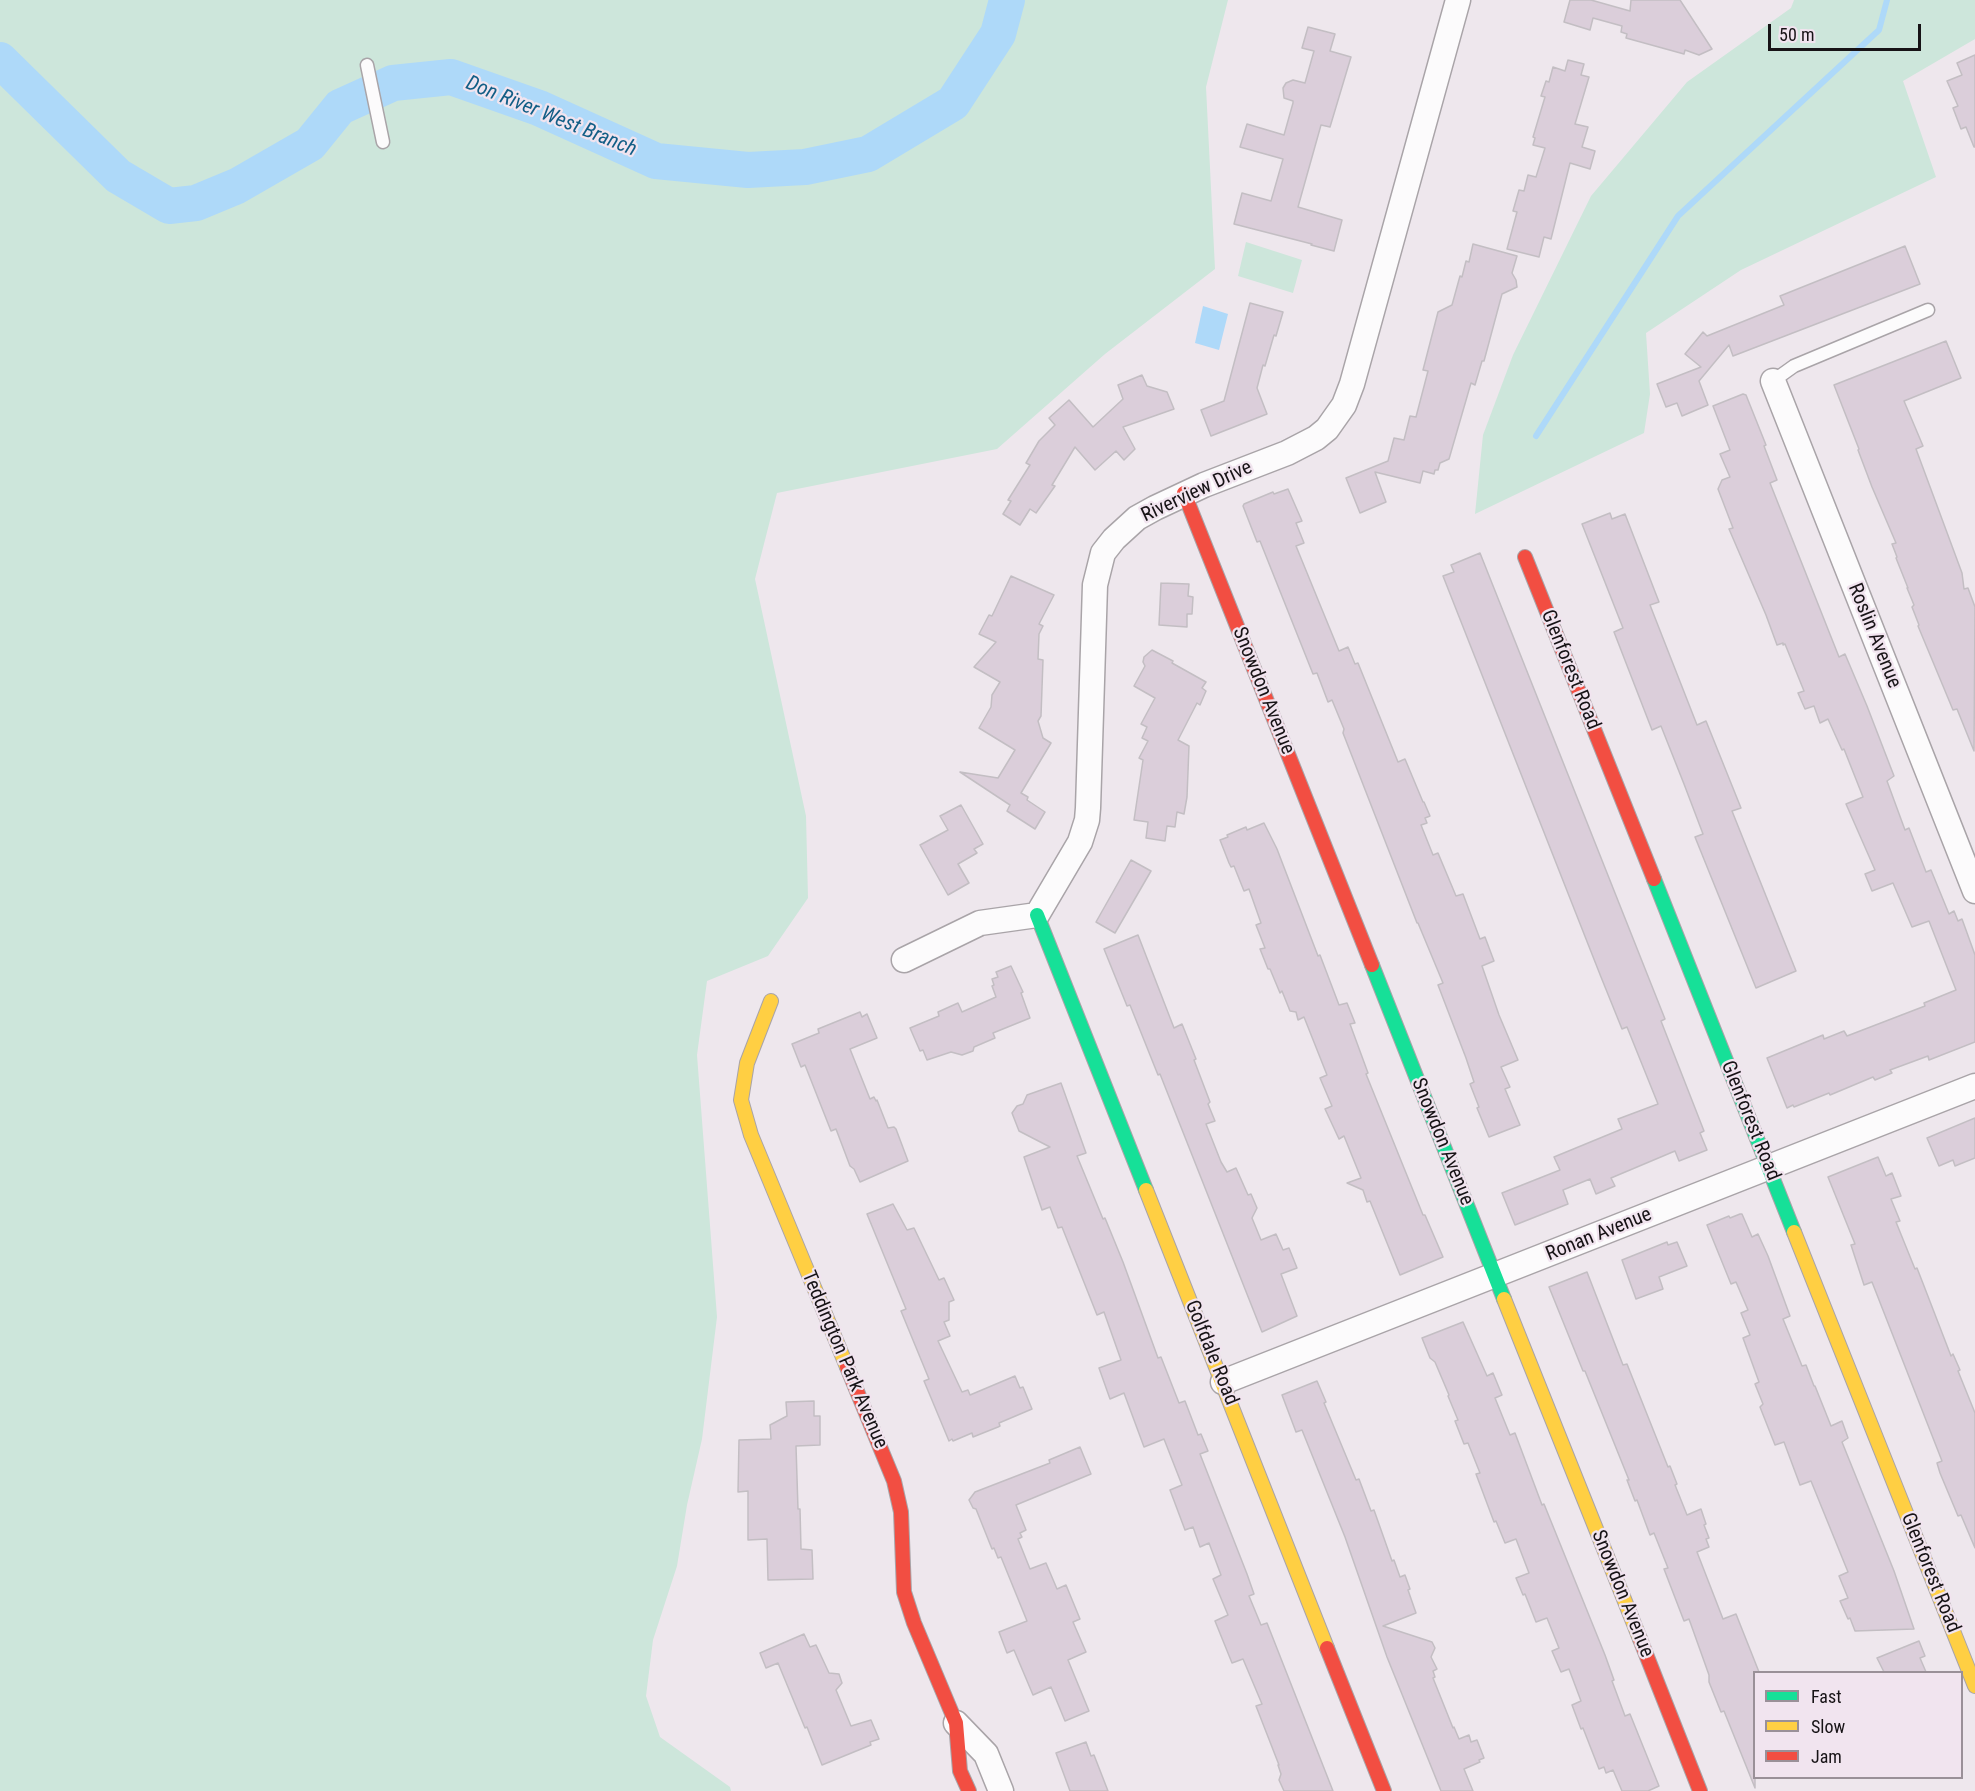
<!DOCTYPE html>
<html>
<head>
<meta charset="utf-8">
<style>
	body { margin:0 }
	#map { position:relative; width:1975px; height:1791px; overflow:hidden; background:#eee7ed; font-family:"Roboto Condensed",sans-serif }
	canvas { display:block }
	.legend { position:absolute; left:1753px; top:1671px; width:210px; height:108px; box-sizing:border-box; background:#f1e4ef; border:2px solid #9a9098; margin:0; padding:8px 10px; list-style:none; font-size:18px; color:#171316 }
	.legend li { display:flex; align-items:center; gap:12px; height:30px }
	.legend b { width:30px; border:2px solid #9a9098 }
	.scale { position:absolute; left:1768px; top:24px; width:153px; height:27px; box-sizing:border-box; border:3px solid #171316; border-top:0; padding-left:8px; font-size:18px; line-height:21px; white-space:nowrap; color:#171316; -webkit-text-stroke:4px #f1e4ef; paint-order:stroke }
</style>
</head>
<body>
<div id="map">
<canvas width="1975" height="1791"></canvas>
<ul class="legend">
<li><b style="height:8px;background:#16e098"></b>Fast</li>
<li><b style="height:8px;background:#ffcf43"></b>Slow</li>
<li><b style="height:8px;background:#f24e42"></b>Jam</li>
</ul>
<div class="scale">50 m</div>
</div>
<script>
const c = document.querySelector('canvas').getContext('2d');
c.lineJoin = 'round';
function fill(path, color) { c.fillStyle = color; c.fill(path, 'evenodd'); }
const poly = rows => new Path2D(rows.map(r => 'M' + r).join(''));
function strokePath(path, color, width, dash) { c.strokeStyle = color; c.lineWidth = width; c.lineCap = dash ? 'butt' : 'round'; c.setLineDash(dash || []); c.stroke(path); }
function write(font, color, halo, rows, align = 'center') {
  c.font = font + ' "Roboto Condensed",sans-serif'; c.lineWidth = 4.5; c.setLineDash([]); c.textBaseline = 'middle'; c.strokeStyle = halo; c.fillStyle = color; for (const [text, x, y, turn = 0] of rows) {
    c.save(); c.translate(x, y); c.rotate((+turn || 0) * Math.PI / 180); c.textAlign = isNaN(turn) ? turn : align; if (halo) c.strokeText(text, 0, 0); c.fillText(text, 0, 0); c.restore();
  }
}
fill(poly([
	[0,0,1228,0,1206,87,1215,269,1105,354,997,449,777,493,755,579,806,816,808,898,768,956,707,981,697,1055,717,1317,702,1439,687,1505,677,1566,653,1640,646,1696,660,1737,730,1787,731,1791,0,1791],
	[1794,0,1975,0,1975,39,1903,81,1936,177,1741,270,1646,333,1650,394,1644,433,1475,514,1483,435,1513,355,1591,196,1687,82,1791,8],
	[1246,242,1302,260,1293,293,1238,276]
]), '#cde6db');
fill(poly([
	[1203,306,1228,314,1219,350,1195,343]
]), '#aed9f9');
strokePath(poly([
	[1536,436,1678,216,1879,30,1887,0]
]), '#aed9f9', 6);
strokePath(poly([
	[0,60,118,176,169,206,196,203,237,186,310,144,340,107,393,83,451,77,539,108,656,161,748,170,805,167,868,154,953,103,998,34,1007,0]
]), '#aed9f9', 36);
const building = poly([
	[1570,0,1591,0,1630,11,1631,0,1680,0,1712,49,1699,55,1685,50,1684,54,1626,38,1627,34,1621,32,1622,26,1593,18,1590,30,1564,22,1570,0],
	[1308,27,1335,34,1330,51,1351,57,1330,127,1321,125,1298,207,1342,220,1334,251,1311,245,1312,244,1234,224,1242,193,1271,201,1283,159,1240,147,1247,124,1284,135,1293,103,1293,101,1284,98,1283,88,1286,83,1293,80,1305,83,1314,51,1302,48,1308,27],
	[1975,55,1975,147,1974,147,1966,127,1961,129,1953,108,1958,106,1947,81,1962,75,1957,63,1975,55],
	[1568,60,1584,64,1581,75,1589,77,1575,124,1588,127,1582,147,1595,151,1590,169,1570,163,1551,239,1544,237,1539,257,1507,249,1517,212,1513,211,1519,190,1524,191,1528,175,1536,177,1545,148,1533,145,1535,138,1533,137,1545,97,1541,96,1546,81,1549,82,1553,67,1565,71,1568,60],
	[1473,244,1517,256,1512,273,1516,280,1517,287,1502,294,1484,361,1482,361,1475,385,1471,383,1449,459,1440,463,1438,470,1435,470,1434,474,1423,471,1420,483,1375,472,1386,502,1360,513,1346,478,1388,461,1394,438,1404,440,1410,416,1416,417,1428,371,1423,370,1438,312,1452,305,1460,276,1462,277,1466,261,1469,262,1473,244],
	[1905,246,1920,284,1733,356,1729,345,1699,381,1708,405,1682,416,1677,403,1666,407,1657,384,1701,367,1685,354,1703,332,1707,336,1784,305,1780,296,1905,246],
	[1250,303,1283,312,1276,336,1274,335,1265,366,1263,365,1257,388,1267,414,1211,436,1201,410,1224,401,1250,303],
	[1946,341,1961,378,1904,401,1923,446,1916,449,1962,573,1964,589,1968,588,1975,607,1974,751,1957,709,1953,710,1918,626,1919,625,1912,607,1914,605,1907,588,1908,588,1896,558,1897,557,1892,544,1896,543,1872,487,1858,450,1859,449,1834,385,1946,341],
	[1142,375,1147,386,1167,392,1174,409,1123,427,1135,449,1124,460,1116,451,1095,470,1075,447,1052,485,1055,486,1036,513,1030,509,1020,525,1003,514,1011,501,1008,500,1030,465,1026,463,1039,441,1055,425,1049,418,1069,400,1093,427,1123,399,1118,385,1142,375],
	[1743,394,1746,395,1766,445,1764,446,1777,480,1770,483,1839,657,1845,654,1867,706,1894,776,1887,781,1905,830,1909,828,1926,872,1931,870,1949,914,1954,911,1958,921,1962,919,1975,955,1975,1042,1929,1060,1928,1056,1890,1070,1892,1073,1875,1080,1873,1077,1830,1095,1829,1093,1794,1107,1793,1105,1787,1108,1767,1058,1823,1035,1824,1039,1844,1031,1847,1036,1925,1006,1924,1003,1956,990,1929,921,1912,927,1893,883,1872,891,1865,874,1875,870,1846,804,1863,797,1844,749,1842,750,1828,719,1820,723,1814,706,1805,709,1798,693,1804,691,1785,644,1783,645,1783,643,1777,645,1766,615,1729,529,1733,528,1718,489,1722,480,1730,477,1720,454,1730,450,1713,406,1743,394],
	[1288,489,1302,521,1296,523,1304,543,1296,546,1339,651,1348,647,1355,664,1358,663,1398,762,1405,759,1423,802,1424,802,1430,816,1425,818,1427,823,1421,825,1433,855,1438,853,1456,896,1463,894,1480,939,1485,937,1494,961,1482,966,1499,1015,1518,1060,1501,1067,1510,1087,1505,1089,1520,1125,1489,1137,1477,1108,1479,1107,1470,1084,1474,1082,1466,1058,1438,985,1443,983,1418,923,1417,923,1343,733,1344,729,1332,700,1328,702,1317,673,1313,674,1260,541,1257,542,1243,506,1244,504,1273,492,1274,494,1288,489],
	[1610,513,1612,519,1625,514,1659,602,1650,605,1697,725,1706,721,1741,808,1732,811,1796,971,1756,988,1695,837,1703,834,1684,784,1661,726,1652,730,1614,632,1623,628,1582,524,1610,513],
	[1480,553,1665,1019,1661,1021,1704,1131,1700,1133,1707,1150,1679,1161,1675,1151,1611,1178,1615,1186,1596,1194,1590,1179,1563,1190,1568,1204,1515,1225,1502,1193,1560,1170,1554,1157,1622,1129,1618,1119,1658,1104,1627,1027,1622,1029,1601,977,1443,576,1454,572,1451,565,1480,553],
	[1011,576,1054,595,1039,624,1043,626,1039,634,1038,659,1043,660,1041,716,1038,721,1043,738,1051,743,1021,793,1028,797,1027,800,1045,812,1035,829,1007,811,1010,805,960,772,998,778,1015,750,979,728,991,707,992,695,1000,682,974,667,996,642,979,634,989,615,992,616,1011,576],
	[1161,583,1189,584,1188,596,1193,597,1192,614,1187,614,1187,627,1159,625,1161,583],
	[1152,650,1173,661,1172,663,1206,682,1202,688,1206,691,1200,705,1197,703,1178,740,1189,746,1187,797,1184,814,1177,812,1175,827,1167,826,1165,841,1146,838,1148,822,1134,820,1143,760,1139,758,1148,741,1142,738,1147,727,1141,724,1155,698,1134,686,1145,666,1143,662,1144,657,1152,650],
	[961,805,983,844,974,849,977,853,958,864,969,883,948,895,920,845,948,830,940,816,961,805],
	[1264,823,1277,849,1318,956,1320,955,1339,1005,1347,1003,1355,1023,1350,1024,1368,1073,1366,1074,1423,1215,1425,1215,1443,1257,1400,1275,1370,1201,1367,1202,1363,1190,1347,1183,1361,1178,1344,1136,1339,1139,1325,1109,1332,1106,1320,1078,1327,1075,1304,1017,1298,1020,1296,1012,1290,1011,1282,991,1280,993,1270,969,1268,969,1260,949,1265,948,1256,925,1261,923,1249,889,1244,891,1234,866,1231,867,1229,863,1220,840,1228,837,1227,835,1246,827,1247,830,1264,823],
	[1131,860,1151,871,1115,933,1096,922,1131,860],
	[1138,935,1174,1028,1182,1024,1196,1059,1194,1060,1210,1102,1208,1104,1215,1121,1206,1124,1221,1162,1227,1172,1236,1168,1248,1195,1251,1194,1257,1208,1252,1218,1261,1240,1276,1234,1283,1250,1289,1248,1297,1268,1281,1274,1297,1316,1262,1332,1160,1074,1158,1075,1130,1005,1127,1006,1104,949,1138,935],
	[1011,966,1023,992,1021,993,1030,1018,993,1033,995,1038,974,1047,973,1051,962,1055,951,1052,927,1060,923,1050,920,1051,910,1028,939,1016,938,1012,958,1003,962,1012,996,997,992,986,994,985,992,979,998,977,996,972,1011,966],
	[860,1012,862,1017,867,1014,877,1038,850,1049,870,1099,874,1097,876,1101,877,1100,888,1128,894,1127,896,1129,908,1161,860,1182,854,1169,850,1166,836,1129,831,1131,805,1065,801,1067,792,1044,819,1033,818,1029,860,1012],
	[1061,1083,1086,1153,1077,1156,1103,1219,1105,1218,1123,1262,1158,1358,1161,1357,1179,1403,1185,1401,1198,1435,1201,1434,1208,1451,1200,1454,1247,1574,1254,1594,1249,1596,1261,1625,1267,1623,1333,1791,1284,1791,1279,1780,1281,1774,1278,1765,1279,1765,1256,1706,1262,1704,1243,1659,1232,1663,1215,1621,1228,1615,1213,1579,1221,1575,1209,1543,1200,1547,1193,1527,1185,1530,1170,1490,1182,1485,1164,1439,1144,1447,1124,1393,1110,1399,1099,1368,1121,1360,1104,1312,1097,1315,1062,1227,1058,1228,1050,1207,1042,1210,1024,1157,1050,1147,1019,1131,1012,1113,1017,1106,1023,1104,1027,1095,1061,1083],
	[1975,1118,1975,1158,1955,1166,1953,1160,1939,1166,1927,1138,1975,1118],
	[1878,1157,1886,1176,1892,1173,1901,1196,1891,1199,1900,1221,1896,1222,1915,1269,1917,1268,1924,1286,1951,1356,1953,1354,1960,1370,1958,1371,1975,1413,1975,1548,1961,1515,1958,1516,1940,1473,1937,1463,1942,1461,1872,1282,1864,1285,1851,1245,1855,1244,1828,1177,1878,1157],
	[893,1204,907,1230,914,1228,939,1280,944,1278,954,1300,949,1302,949,1320,944,1322,950,1336,938,1341,962,1392,968,1390,970,1395,1015,1376,1020,1388,1023,1387,1032,1409,999,1423,1000,1426,998,1427,973,1437,972,1433,953,1441,952,1439,949,1441,924,1381,929,1379,901,1311,906,1309,867,1214,893,1204],
	[1740,1214,1742,1214,1752,1237,1758,1234,1768,1256,1790,1316,1783,1319,1802,1366,1806,1365,1814,1386,1815,1386,1831,1426,1842,1421,1848,1438,1842,1442,1894,1571,1914,1629,1855,1631,1850,1618,1848,1619,1840,1601,1848,1598,1839,1576,1848,1572,1811,1481,1800,1485,1784,1442,1775,1445,1760,1407,1763,1404,1755,1384,1759,1382,1743,1338,1750,1335,1741,1313,1748,1310,1736,1282,1731,1284,1707,1225,1729,1216,1730,1218,1740,1214],
	[1667,1242,1668,1245,1677,1242,1687,1266,1659,1277,1663,1289,1636,1299,1622,1260,1667,1242],
	[1587,1272,1623,1365,1627,1364,1668,1467,1670,1466,1677,1484,1675,1485,1687,1515,1701,1509,1706,1524,1704,1525,1709,1538,1706,1539,1709,1547,1697,1552,1723,1619,1736,1614,1759,1672,1755,1672,1755,1788,1724,1711,1721,1712,1709,1682,1709,1675,1689,1619,1684,1621,1664,1569,1668,1568,1654,1533,1650,1535,1637,1500,1635,1501,1627,1480,1629,1480,1585,1371,1583,1371,1549,1287,1587,1272],
	[1463,1322,1487,1376,1493,1373,1502,1395,1495,1398,1510,1435,1515,1433,1542,1505,1544,1504,1605,1655,1614,1680,1612,1681,1625,1716,1630,1714,1659,1786,1648,1791,1622,1791,1613,1770,1606,1773,1604,1767,1599,1769,1583,1728,1581,1729,1572,1705,1581,1701,1569,1669,1561,1672,1552,1651,1559,1648,1547,1618,1536,1622,1525,1594,1523,1595,1516,1578,1529,1573,1516,1539,1505,1543,1496,1521,1494,1522,1476,1474,1480,1473,1468,1443,1464,1444,1455,1421,1458,1420,1448,1396,1449,1395,1435,1362,1430,1358,1422,1338,1463,1322],
	[1317,1381,1326,1402,1324,1403,1356,1480,1359,1479,1371,1511,1374,1510,1392,1561,1394,1560,1400,1577,1405,1575,1410,1589,1408,1590,1416,1613,1383,1626,1432,1642,1435,1648,1431,1657,1437,1669,1433,1671,1435,1677,1433,1678,1453,1728,1454,1727,1459,1739,1469,1735,1471,1742,1477,1740,1484,1758,1479,1760,1480,1762,1464,1769,1473,1791,1441,1791,1387,1657,1345,1537,1302,1430,1296,1432,1282,1395,1317,1381],
	[814,1401,814,1416,820,1416,820,1445,796,1446,798,1509,800,1509,801,1549,812,1550,813,1579,768,1580,767,1539,748,1540,748,1491,738,1492,739,1440,771,1439,770,1425,787,1416,786,1402,814,1401],
	[1080,1447,1091,1474,1016,1505,1026,1530,1020,1533,1022,1537,1018,1539,1030,1569,1046,1563,1057,1589,1066,1585,1080,1619,1073,1622,1086,1652,1068,1660,1089,1711,1065,1721,1051,1687,1033,1695,1014,1650,1007,1653,999,1632,1027,1621,1001,1557,998,1558,994,1548,992,1549,976,1509,973,1508,969,1500,975,1492,1050,1463,1049,1460,1080,1447],
	[804,1634,810,1647,816,1645,829,1673,839,1674,842,1683,836,1690,851,1726,871,1720,879,1739,870,1742,871,1745,822,1765,807,1727,805,1728,778,1663,766,1668,760,1653,804,1634],
	[1919,1641,1925,1656,1920,1658,1926,1672,1884,1672,1877,1658,1919,1641],
	[1086,1742,1091,1756,1094,1755,1108,1791,1070,1791,1056,1753,1086,1742]
]);
fill(building, '#dbceda');
strokePath(building, '#c3bec3', 1.5);
const lane = poly([
	[367,65,383,142],
	[1773,381,1794,366,1928,310]
]);
const street = poly([
	[1773,381,1975,891],
	[904,960,980,923,1037,915,1080,842,1087,820,1088,808,1095,585,1103,553,1114,539,1137,518,1155,508,1204,485,1287,453,1316,438,1327,429,1344,405,1352,384,1458,0],
	[1223,1382,1975,1086],
	[956,1723,986,1754,1001,1791]
]);
const fast = poly([
	[1654,879,1794,1232],
	[1037,915,1146,1190],
	[1372,965,1504,1299]
]);
const slow = poly([
	[771,1001,747,1063,741,1100,751,1135,847,1367],
	[1146,1190,1327,1648],
	[1794,1232,1975,1686],
	[1504,1299,1640,1639]
]);
const jam = poly([
	[1184,493,1372,965],
	[1525,557,1654,879],
	[847,1367,894,1481,901,1512,904,1592,914,1623,956,1723,960,1771,969,1791],
	[1640,1639,1700,1791],
	[1327,1648,1384,1791]
]);
strokePath(lane, '#a9a4a8', 15);
strokePath(street, '#a9a4a8', 27);
strokePath(fast, '#a9a4a8', 16);
strokePath(slow, '#a9a4a8', 16);
strokePath(jam, '#a9a4a8', 16);
strokePath(lane, '#fcfbfc', 12);
strokePath(street, '#fcfbfc', 24);
strokePath(fast, '#16e098', 14);
strokePath(slow, '#ffcf43', 14);
strokePath(jam, '#f24e42', 14);
write('20px', '#171316', '#f1e4ef', [
	["Riverview Drive",1197,492,-25],
	["Roslin Avenue",1874,636,68],
	["Glenforest Road",1570,670,68],
	["Snowdon Avenue",1263,691,68],
	["Glenforest Road",1750,1121,68],
	["Snowdon Avenue",1442,1142,68],
	["Ronan Avenue",1599,1235,-22],
	["Golfdale Road",1211,1353,68],
	["Teddington Park Avenue",844,1360,67],
	["Glenforest Road",1930,1573,68],
	["Snowdon Avenue",1622,1594,68]
]);
write('italic 21px', '#125e86', '#f1e4ef', [
	["Don River West Branch",551,117,22]
]);
</script>
</body>
</html>
